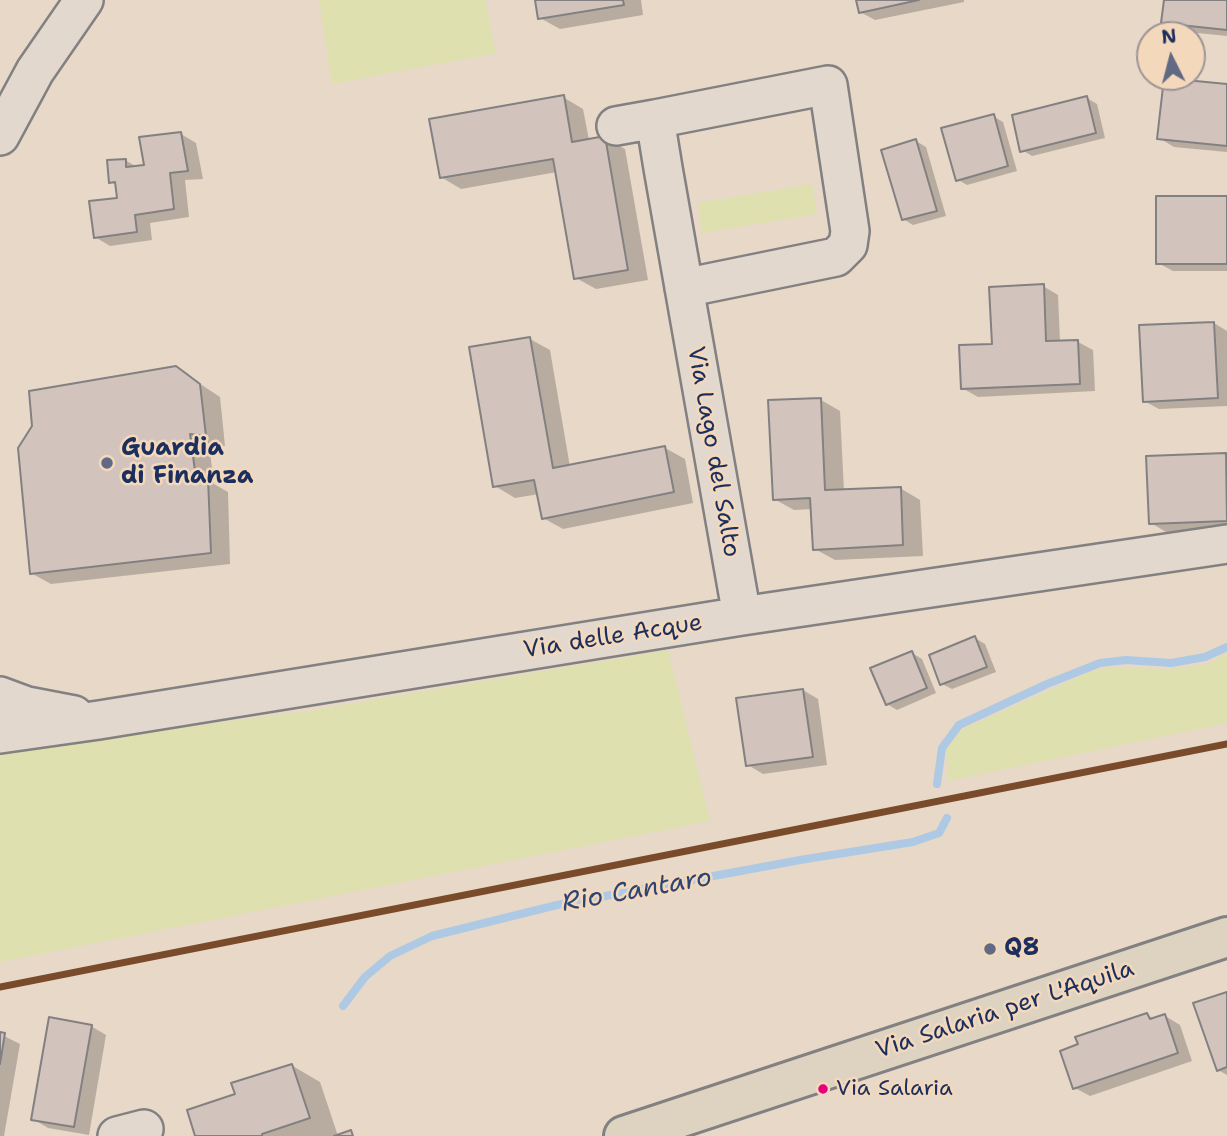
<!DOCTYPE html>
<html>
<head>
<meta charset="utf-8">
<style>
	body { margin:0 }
	#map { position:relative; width:1227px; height:1136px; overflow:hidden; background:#e7d8c8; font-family:"Shantell Sans",sans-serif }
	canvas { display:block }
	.north { position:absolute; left:1136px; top:21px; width:70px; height:70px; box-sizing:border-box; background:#f4d8bb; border:2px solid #9d9496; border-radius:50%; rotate:354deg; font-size:19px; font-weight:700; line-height:28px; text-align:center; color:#1b2f5e }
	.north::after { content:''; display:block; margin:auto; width:24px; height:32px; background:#626a83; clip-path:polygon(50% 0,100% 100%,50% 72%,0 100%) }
</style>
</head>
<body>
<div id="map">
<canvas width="1227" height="1136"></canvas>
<div class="north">N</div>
</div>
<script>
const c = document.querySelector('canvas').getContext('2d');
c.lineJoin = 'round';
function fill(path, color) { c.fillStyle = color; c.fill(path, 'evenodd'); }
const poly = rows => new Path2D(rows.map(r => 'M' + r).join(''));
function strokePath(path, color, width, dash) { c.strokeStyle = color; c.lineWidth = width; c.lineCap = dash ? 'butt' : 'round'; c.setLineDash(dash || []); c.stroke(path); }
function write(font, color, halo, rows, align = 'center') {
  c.font = font + ' "Shantell Sans",sans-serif'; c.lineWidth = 5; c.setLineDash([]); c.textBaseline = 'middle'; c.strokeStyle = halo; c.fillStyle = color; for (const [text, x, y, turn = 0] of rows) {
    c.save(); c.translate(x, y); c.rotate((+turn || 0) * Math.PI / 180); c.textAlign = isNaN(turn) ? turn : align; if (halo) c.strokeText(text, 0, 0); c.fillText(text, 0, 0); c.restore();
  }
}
fill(poly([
	[319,0,485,0,496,53,332,84],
	[812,184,817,214,702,233,698,203],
	[668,650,710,821,0,962,0,751,307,711],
	[1227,653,1227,723,948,781,946,749,963,729,1094,670,1117,667,1169,669,1205,665]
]), '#dee0af');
fill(poly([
	[537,0,641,0,643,15,560,29,540,18],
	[858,0,964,0,964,2,875,20,860,12],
	[1166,0,1227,0,1227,36,1178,31,1163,22],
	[1227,86,1227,152,1174,147,1159,138],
	[563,97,583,109,589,140,605,138,625,149,648,280,596,289,576,278,557,172,461,189,441,177],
	[1087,98,1097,104,1105,138,1032,156,1022,150],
	[993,116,1003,122,1017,171,967,185,957,179],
	[181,134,196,143,203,179,185,180,189,217,150,223,152,240,110,246,95,237,119,200,117,186,111,182,125,160,137,167,146,166],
	[916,141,926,147,946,216,913,225,903,219],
	[1227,197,1227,271,1173,271,1158,263],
	[1043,286,1058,295,1060,342,1078,342,1093,350,1095,391,978,397,962,388,994,345],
	[1214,323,1227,331,1227,406,1159,409,1144,401],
	[530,339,550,350,570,467,665,448,685,459,693,503,563,529,543,518,539,494,515,498,495,486],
	[176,368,220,397,225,446,209,444,214,484,228,492,230,564,51,584,31,573,34,426],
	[821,400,840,411,844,491,900,488,920,500,923,556,835,560,815,549,813,509,794,510,774,499],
	[1225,455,1227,456,1227,529,1166,532,1151,523],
	[975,638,985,644,996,672,952,689,942,684],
	[912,653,922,659,936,693,897,710,887,704],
	[803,690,818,699,827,765,763,774,748,765],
	[1227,993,1227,1075,1218,1070],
	[1147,1015,1155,1019,1165,1016,1180,1025,1192,1061,1090,1096,1075,1088],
	[91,1026,106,1035,89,1135,48,1128,33,1119],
	[0,1034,20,1044,4,1136,0,1136],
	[291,1065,320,1082,338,1136,197,1136,237,1095]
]), '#0003');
strokePath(poly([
	[937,784,942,748,959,725,1047,684,1100,663,1126,660,1171,663,1205,657,1227,647],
	[343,1006,365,977,390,956,432,936,557,905,800,860,913,842,939,833,947,818]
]), '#adc9e3', 8);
const building = poly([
	[535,0,623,0,624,5,538,19,535,0],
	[856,0,919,0,859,13,856,0],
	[1164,0,1227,0,1227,30,1161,23,1164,0],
	[1164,78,1227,84,1227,146,1157,139,1164,78],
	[564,95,572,142,605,136,628,270,574,279,553,159,440,178,429,119,564,95],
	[1087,96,1096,133,1020,152,1012,115,1087,96],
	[994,114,1008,166,956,181,941,128,994,114],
	[181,132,188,171,170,173,174,209,135,215,137,232,94,238,89,201,117,198,115,182,109,183,107,160,126,159,126,167,144,165,139,137,181,132],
	[916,139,937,211,902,220,881,150,916,139],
	[1156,196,1227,196,1227,264,1156,264,1156,196],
	[1044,284,1046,341,1078,340,1080,384,961,389,959,345,992,344,989,287,1044,284],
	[1214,322,1218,398,1143,402,1139,325,1214,322],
	[530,337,553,468,665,446,674,492,542,519,534,480,493,487,469,347,530,337],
	[176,366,200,384,206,436,190,434,196,478,208,478,211,553,30,574,18,448,32,426,29,391,176,366],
	[821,398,825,490,901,487,903,545,813,550,810,498,773,500,768,400,821,398],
	[1226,453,1227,521,1149,524,1146,456,1226,453],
	[975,636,987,667,940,685,929,655,975,636],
	[912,651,927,688,886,705,870,668,912,651],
	[803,689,813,757,746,766,736,698,803,689],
	[1227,992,1227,1067,1217,1071,1193,1003,1227,992],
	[1147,1013,1150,1019,1165,1014,1178,1053,1073,1089,1060,1051,1078,1044,1075,1037,1147,1013],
	[49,1017,92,1025,74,1127,31,1120,49,1017],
	[0,1032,5,1033,0,1064,0,1032],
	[292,1064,310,1118,262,1134,262,1136,195,1136,187,1110,235,1094,231,1083,292,1064],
	[351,1130,353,1136,334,1136,351,1130]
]);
fill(building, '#d2c4bc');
strokePath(building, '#838082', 2);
const minor = poly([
	[616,126,655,119],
	[0,136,35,71,84,0],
	[684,288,836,257,848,245,850,231,828,85,655,119,663,168,742,616],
	[0,696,27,706,74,715],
	[0,734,99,720,742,616,1227,544],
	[117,1136,144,1129]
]);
const major = poly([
	[624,1136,1227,937]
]);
strokePath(minor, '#838082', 42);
strokePath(major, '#838082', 44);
strokePath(minor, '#e2d8cd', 37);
strokePath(major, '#ddd3c0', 38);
strokePath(poly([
	[0,987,1227,744]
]), '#7a4b2a', 7);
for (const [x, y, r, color] of [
	[107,463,7,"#626a83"],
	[990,949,7,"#626a83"],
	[823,1089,6,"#e5007d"]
]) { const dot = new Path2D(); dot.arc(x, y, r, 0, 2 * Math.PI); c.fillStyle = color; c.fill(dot); strokePath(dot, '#f4d8bb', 2.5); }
write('22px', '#1b2f5e', '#f4d8bb', [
	["Via Salaria",836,1089]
], 'left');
write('bold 24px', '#1b2f5e', '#f4d8bb', [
	["Guardia",121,449],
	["di Finanza",121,477],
	["Q8",1004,949]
], 'left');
write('24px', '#1b2f5e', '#f4d8bb', [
	["Via Lago del Salto",713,452,80],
	["Via delle Acque",613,637,-9],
	["Via Salaria per L'Aquila",1005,1010,-18]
]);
write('italic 26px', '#2d4574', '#f4d8bb', [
	["Rio Cantaro",637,891,-10]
]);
</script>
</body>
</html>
